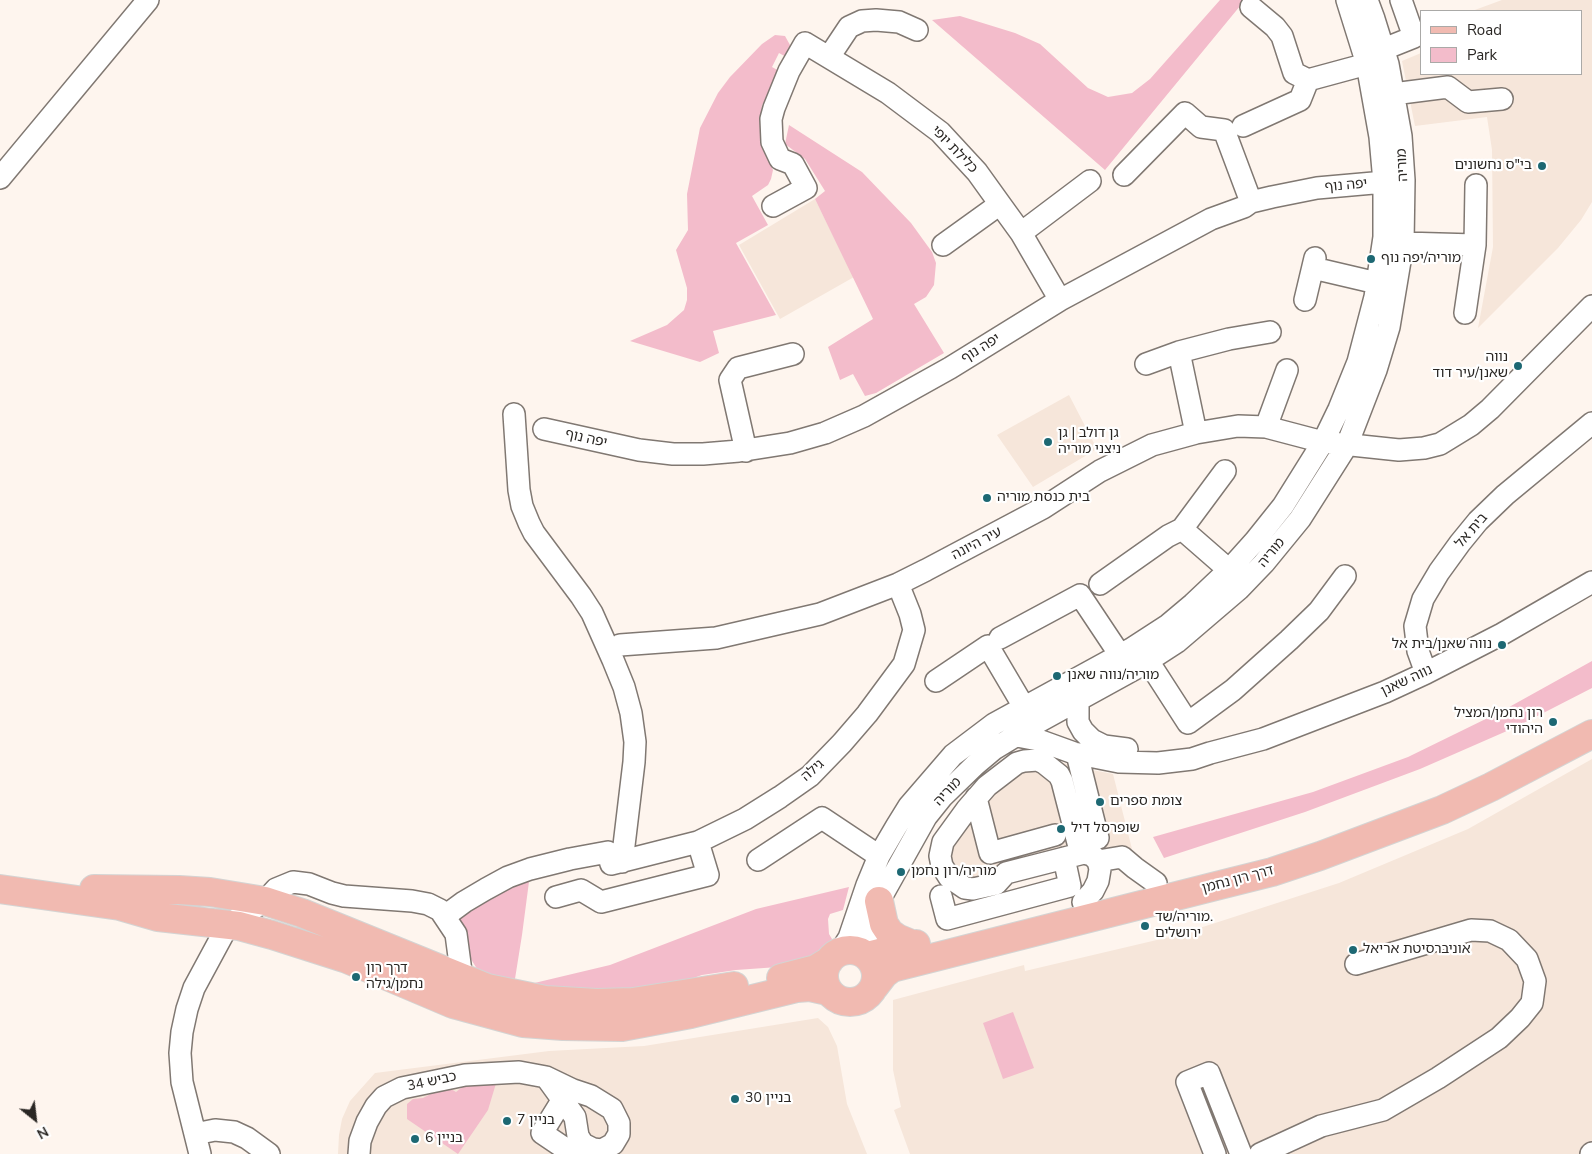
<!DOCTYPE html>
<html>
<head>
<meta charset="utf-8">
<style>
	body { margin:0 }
	#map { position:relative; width:1592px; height:1154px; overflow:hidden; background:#fef5ee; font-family:"Nunito Sans",sans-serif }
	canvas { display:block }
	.legend { position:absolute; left:1420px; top:10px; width:162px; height:65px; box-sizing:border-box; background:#fff; border:1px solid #aaa9a7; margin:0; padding:6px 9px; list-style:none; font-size:15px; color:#2a2724 }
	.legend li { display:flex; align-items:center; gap:10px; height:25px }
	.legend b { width:25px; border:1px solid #aaa9a7 }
	.north { position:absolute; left:10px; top:1094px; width:50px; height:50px; -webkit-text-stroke:4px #fff; paint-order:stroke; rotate:151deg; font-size:14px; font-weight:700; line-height:20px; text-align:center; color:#2a2724 }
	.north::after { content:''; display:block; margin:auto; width:18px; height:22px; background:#2a2724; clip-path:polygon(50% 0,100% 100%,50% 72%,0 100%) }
</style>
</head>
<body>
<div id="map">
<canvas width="1592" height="1154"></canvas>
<ul class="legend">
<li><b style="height:6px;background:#f1bab1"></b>Road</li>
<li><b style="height:14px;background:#f3bccb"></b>Park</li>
</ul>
<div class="north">N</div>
</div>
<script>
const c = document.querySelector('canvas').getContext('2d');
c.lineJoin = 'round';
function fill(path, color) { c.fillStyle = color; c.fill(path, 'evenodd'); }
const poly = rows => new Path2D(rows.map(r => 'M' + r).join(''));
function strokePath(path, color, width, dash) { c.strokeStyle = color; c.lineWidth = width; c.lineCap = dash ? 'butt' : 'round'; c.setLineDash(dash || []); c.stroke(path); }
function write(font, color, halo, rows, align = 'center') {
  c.font = font + ' "Nunito Sans","Noto Sans Hebrew",sans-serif'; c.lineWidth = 4.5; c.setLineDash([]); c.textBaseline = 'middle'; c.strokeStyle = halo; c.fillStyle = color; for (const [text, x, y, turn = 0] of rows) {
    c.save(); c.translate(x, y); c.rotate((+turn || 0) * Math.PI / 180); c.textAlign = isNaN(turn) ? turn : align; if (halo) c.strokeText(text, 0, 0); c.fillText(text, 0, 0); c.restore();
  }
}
fill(poly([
	[1502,0,1592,0,1592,202,1581,220,1558,248,1478,328,1493,247,1492,150,1487,117,1415,126,1402,61,1421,53,1421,74,1581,74,1581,11,1472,11],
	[815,199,854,277,780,319,739,245],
	[1069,395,1097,449,1033,487,997,435],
	[1024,750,1035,751,1053,759,1076,767,1113,774,1132,849,981,892,932,862,929,849,935,840],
	[1592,759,1592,1154,910,1154,894,1110,901,1107,893,1070,893,1000,1024,965,1025,971,1178,935,1339,883,1468,829],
	[818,1018,828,1027,837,1046,847,1104,867,1154,338,1154,339,1135,342,1119,350,1101,375,1073,549,1051,644,1046]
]), '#f6e6da');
fill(poly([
	[1220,0,1245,0,1105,170,932,20,960,16,1015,33,1040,44,1088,88,1108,97,1132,93,1150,79],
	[775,35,785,36,790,45,790,53,788,58,779,53,772,67,781,72,777,85,762,105,761,116,762,146,773,170,771,179,768,185,752,196,768,225,736,243,776,315,713,331,719,353,700,362,630,341,667,325,684,310,687,300,687,288,676,250,688,230,687,194,700,128,718,93,730,77,762,44],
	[789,125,862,172,911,223,932,252,936,263,934,285,926,297,914,304,944,353,876,393,865,396,853,374,840,380,828,347,873,319,815,199,825,191,805,159,785,144],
	[1592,661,1592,688,1516,727,1420,769,1305,812,1164,858,1153,837,1313,792,1408,757,1502,711],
	[530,874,522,935,514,985,477,969,471,959,466,937,456,917],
	[849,887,843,910,830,914,828,919,829,934,832,939,827,950,792,966,736,970,702,975,665,988,606,993,526,985,610,965,756,909],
	[1013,1012,1034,1068,1003,1079,983,1023],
	[497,1080,488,1110,458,1154,407,1119,407,1104,413,1099,423,1098,446,1086,456,1092,469,1082]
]), '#f3bccb');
const minor = poly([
	[1251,7,1275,27,1282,36,1294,73,1308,80],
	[1384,49,1414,37,1401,0],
	[829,57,849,27,862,21,876,20,899,22,917,30],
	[1393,94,1448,87,1468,102,1502,99],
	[1243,126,1300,100,1308,80,1367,64],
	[1124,175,1185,113,1201,127,1224,130,1251,202],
	[0,178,148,0],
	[773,206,806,188,793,164,780,159,772,142,771,119,774,108,789,71,805,43,888,93,940,132,977,172,1000,204,1021,233,1060,300],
	[1021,233,1090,181],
	[1403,243,1475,245],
	[943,245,1000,204],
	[1313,268,1377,283],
	[1305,300,1315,258],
	[1465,313,1475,245,1476,185],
	[1179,352,1196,433],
	[1146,364,1179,352,1229,339,1270,332],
	[514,414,519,490,522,506,529,523,534,533,581,596,592,613,613,660,624,687,631,713,635,742,634,762,622,862],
	[1266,427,1287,370],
	[544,429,639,450,673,454,703,454,739,451,790,443,825,433,864,416,950,368,1060,300,1211,219,1244,207,1251,202,1272,197,1317,188,1396,181],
	[746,451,730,380,738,368,793,354],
	[1182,529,1229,570],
	[1100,584,1168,536,1182,529,1225,471],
	[1000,638,1080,595,1120,655],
	[620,645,716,638,820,614,898,584,926,570,1043,508,1100,471,1152,445,1196,433,1238,426,1266,427,1323,442,1399,450,1424,448,1440,444,1471,425,1490,409,1592,306],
	[1148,661,1188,723,1233,690,1289,640,1319,611,1345,576],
	[1426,673,1418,651,1415,626,1423,599,1439,572,1460,543,1478,521,1505,495,1592,423],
	[936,681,988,646,1024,707],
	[1078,700,1078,722,1083,731,1092,740,1104,746,1127,749],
	[1017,736,1038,740,1074,753,1119,762,1158,763,1192,759,1210,753,1263,739,1385,692,1426,673,1502,634,1592,582],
	[1077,754,1098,838,1078,843,1062,781,1059,775,1044,763,1038,760,1024,761,1017,763,987,786,967,809,943,842,940,856,942,866,949,877,965,888,973,889,996,884,1006,873,1084,853,1092,855,1098,861,1100,869,1098,881,1093,891,1083,902],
	[976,798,990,853,1055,835],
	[758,860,822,818,879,856],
	[1098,861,1122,857,1135,868,1156,883],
	[941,896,947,919,1070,886,1064,858],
	[556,897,581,890,601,902,708,875,698,842],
	[445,916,464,902,486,889,508,877,530,869,570,859,608,852,611,864,698,842,745,819,780,797,810,776,842,743,867,714,904,664,914,630,910,614,898,584],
	[840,952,849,938,867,885,879,856,896,827,909,806,953,755,994,724,1131,649,1168,625,1193,604,1229,570,1255,541,1283,506,1323,442,1339,409,1358,362,1375,297,1384,237,1384,182,1380,137,1367,64,1347,0],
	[864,953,865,941,879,901,926,817,942,797,975,765,994,749,1040,721,1140,666,1177,642,1239,589,1264,563,1300,519,1347,445,1376,370,1389,327,1403,243,1404,180,1401,136,1388,64,1374,19,1367,0],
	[563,1099,542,1133,573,1154],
	[195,1134,215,1130,234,1132,247,1138,269,1154],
	[200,1154,182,1082,180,1053,182,1032,187,1009,194,988,228,925,265,901,276,889,293,882,309,884,332,893,344,896,412,901,428,904,440,910,456,934,462,979],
	[359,1154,360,1141,367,1122,376,1106,384,1097,402,1088,465,1075,519,1072,546,1077,573,1090,591,1096,612,1109,619,1123,619,1134,613,1144,602,1150,593,1149,583,1144,578,1136,575,1117,546,1077],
	[1215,1154,1187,1082,1209,1073,1241,1154],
	[1260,1154,1321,1126,1383,1110,1438,1078,1499,1038,1520,1018,1532,1003,1535,981,1527,959,1509,940,1490,931,1471,930,1356,964],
	[1591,1154,1592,1153]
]);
const major = poly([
	[0,889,120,906,158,917,239,926,272,935,347,959,453,1004,523,1023,563,1026,622,1027,691,1014,797,988,810,987,828,991],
	[94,889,179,890,210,892,265,901,302,913,487,988,545,1000,597,1003,633,1002,734,986],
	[879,901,884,924,890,933,897,938,914,945],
	'824 976a26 26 0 1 1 52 0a26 26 0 1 1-52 0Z',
	[867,956,916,944],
	[781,978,816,969,829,961],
	[874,987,884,974,892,968,1216,886,1272,872,1320,856,1442,810,1491,787,1592,734]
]);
strokePath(minor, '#807872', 24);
strokePath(major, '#d4d4d3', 30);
strokePath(minor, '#fff', 21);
strokePath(major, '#f1bab1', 28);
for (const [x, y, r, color] of [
	[1542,166,5,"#1d6873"],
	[1371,259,5,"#1d6873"],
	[1518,366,5,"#1d6873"],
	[1048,442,5,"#1d6873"],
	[987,498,5,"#1d6873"],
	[1502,645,5,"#1d6873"],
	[1057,676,5,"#1d6873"],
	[1553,722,5,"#1d6873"],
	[1100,802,5,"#1d6873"],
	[1061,829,5,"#1d6873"],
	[901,872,5,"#1d6873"],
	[1145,926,5,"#1d6873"],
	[1353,950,5,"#1d6873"],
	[356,977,5,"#1d6873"],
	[735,1099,5,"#1d6873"],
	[507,1121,5,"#1d6873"],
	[415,1139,5,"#1d6873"]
]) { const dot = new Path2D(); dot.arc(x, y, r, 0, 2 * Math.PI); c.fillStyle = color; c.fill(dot); strokePath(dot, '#fff', 2); }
write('14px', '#2a2724', '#fff', [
	["כלילת יופי",954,150,46],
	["מוריה",1403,165,-93],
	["יפה נוף",1346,186,-5],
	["יפה נוף",981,349,-32],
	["יפה נוף",586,439,13],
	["בית אל",1472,531,-49],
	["עיר היונה",977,544,-28],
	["מוריה",1272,553,-50],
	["נווה שאנן",1407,681,-25],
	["גילה",813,771,-42],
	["מוריה",948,792,-47],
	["דרך רון נחמן",1238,880,-15],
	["כביש 34",432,1082,-12]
]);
write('14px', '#2a2724', '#fff', [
	["בי\"ס נחשונים",1532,166,"right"],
	["מוריה/יפה נוף",1381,259],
	["נווה",1508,358,"right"],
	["שאנן/עיר דוד",1508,374,"right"],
	["גן דולב | גן",1058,434],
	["ניצני מוריה",1058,450],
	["בית כנסת מוריה",997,498],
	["נווה שאנן/בית אל",1492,645,"right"],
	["מוריה/נווה שאנן",1067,676],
	["רון נחמן/המציל",1543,714,"right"],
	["היהודי",1543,730,"right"],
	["צומת ספרים",1110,802],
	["שופרסל דיל",1071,829],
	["מוריה/רון נחמן",911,872],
	["מוריה/שד.",1155,918],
	["ירושלים",1155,934],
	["אוניברסיטת אריאל",1363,950],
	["דרך רון",366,969],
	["נחמן/גילה",366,985],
	["בניין 30",745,1099],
	["בניין 7",517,1121],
	["בניין 6",425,1139]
], 'left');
</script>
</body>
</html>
